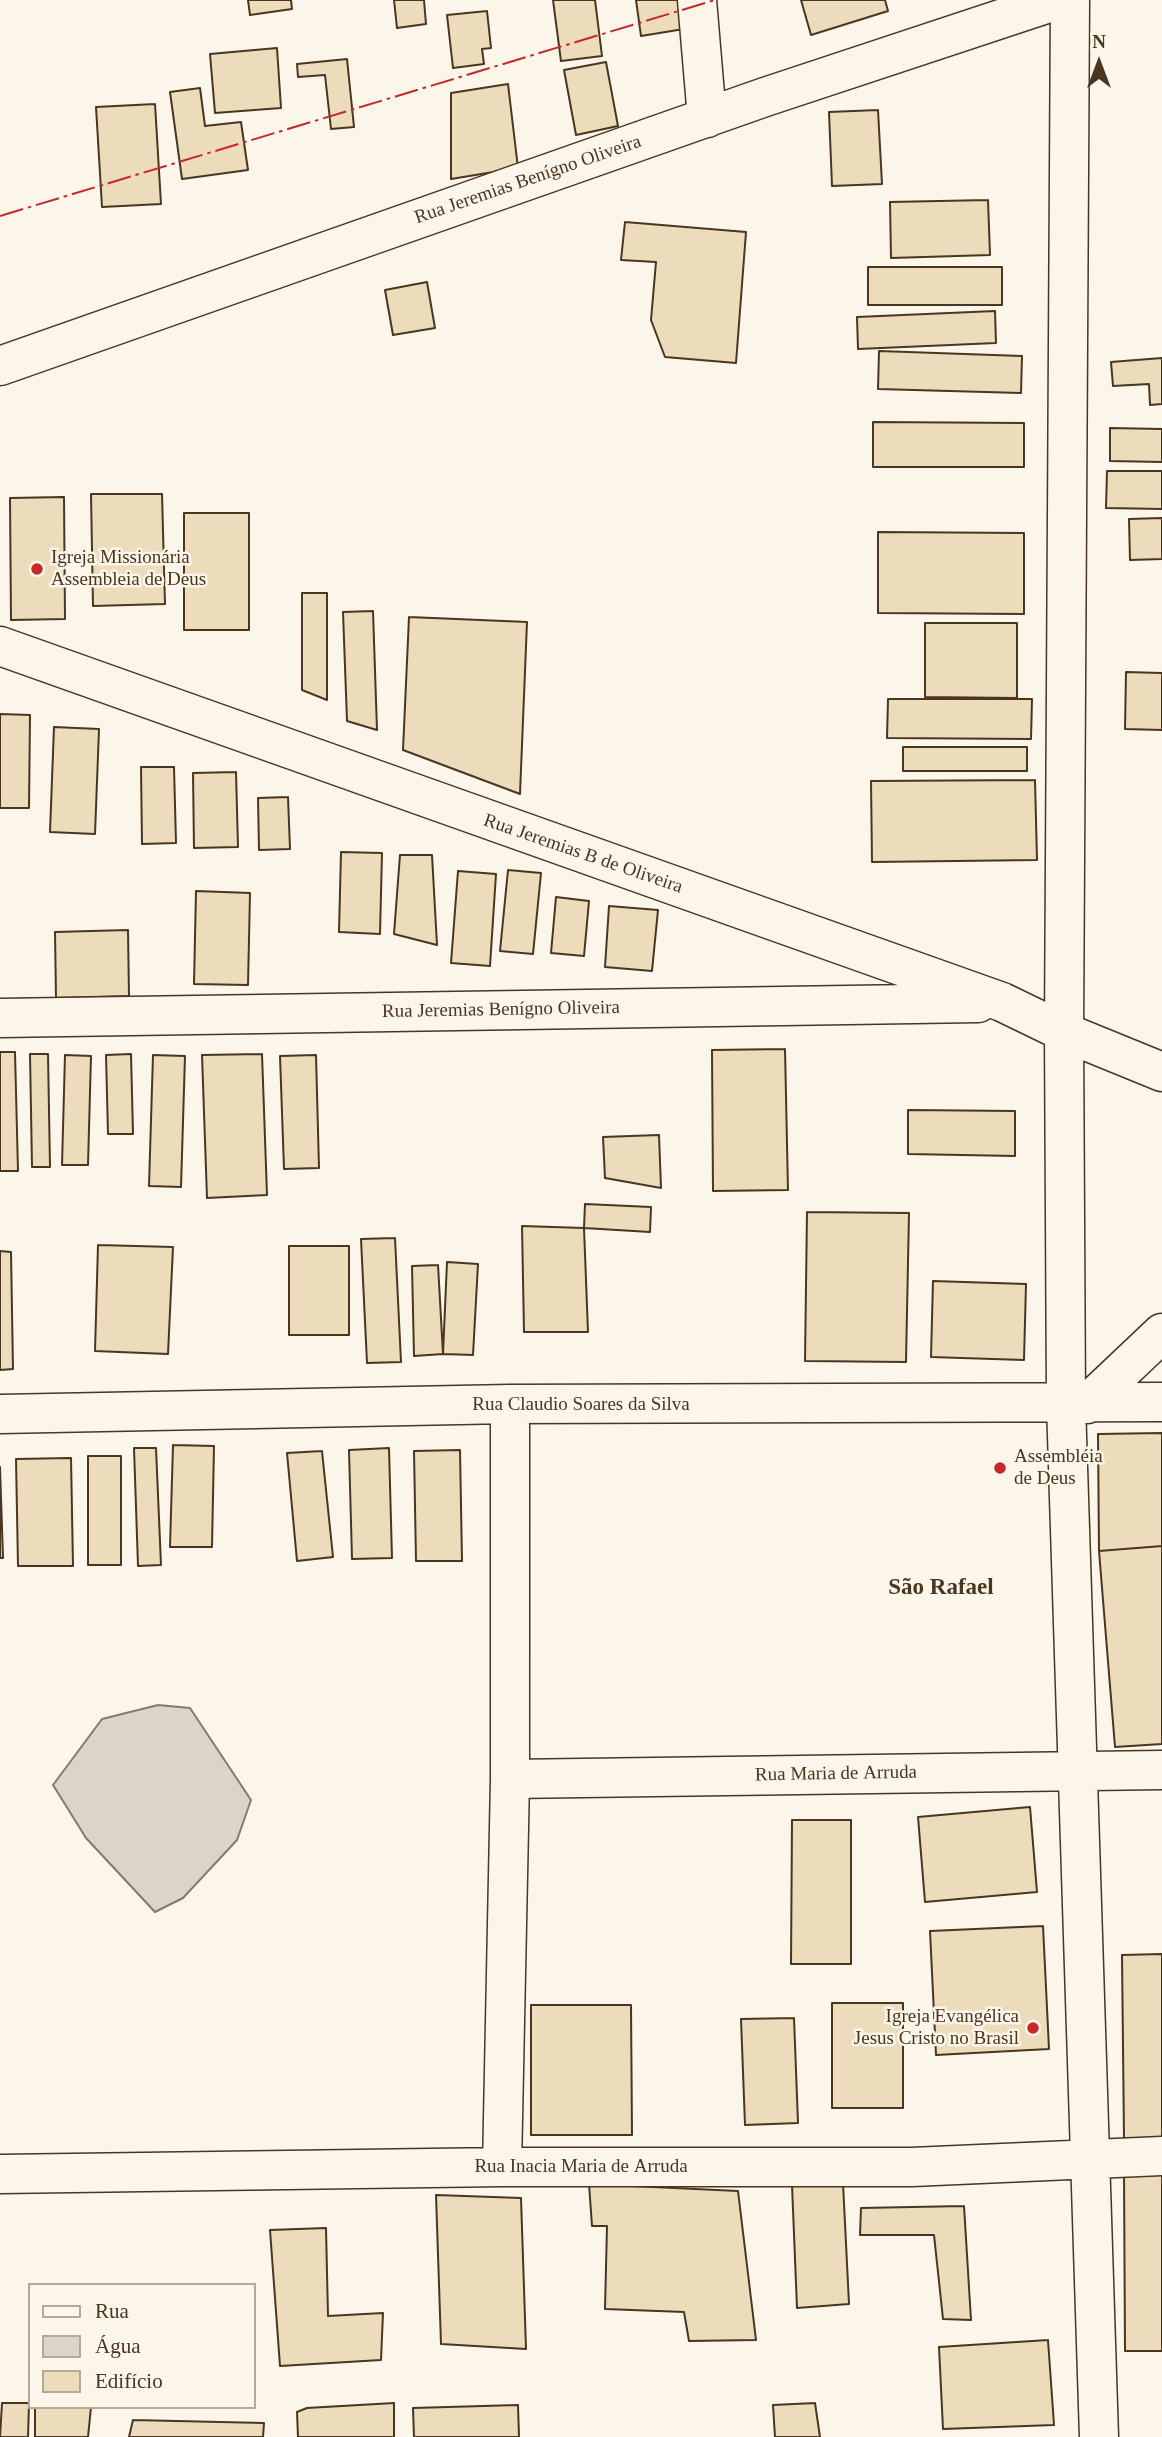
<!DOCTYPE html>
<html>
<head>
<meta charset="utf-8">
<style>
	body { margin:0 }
	#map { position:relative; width:1162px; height:2437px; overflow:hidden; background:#fbf6e9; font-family:"Times New Roman",serif }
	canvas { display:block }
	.legend { position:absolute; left:28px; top:2283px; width:228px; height:126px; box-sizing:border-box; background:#fbf6e9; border:2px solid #b4a999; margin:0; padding:9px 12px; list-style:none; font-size:21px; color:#4a3520 }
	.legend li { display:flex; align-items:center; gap:14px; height:35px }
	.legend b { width:35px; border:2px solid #b4a999 }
	.north { position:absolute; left:1064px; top:28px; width:70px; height:70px; -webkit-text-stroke:5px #fbf6e9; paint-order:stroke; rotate:0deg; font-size:19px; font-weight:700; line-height:28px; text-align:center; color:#4a3520 }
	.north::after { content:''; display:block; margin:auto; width:24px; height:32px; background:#4a3520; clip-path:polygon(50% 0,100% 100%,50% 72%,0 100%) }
</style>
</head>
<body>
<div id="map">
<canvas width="1162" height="2437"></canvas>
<ul class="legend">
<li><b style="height:9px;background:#fbf6e9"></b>Rua</li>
<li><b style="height:19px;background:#dcd4c6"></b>Água</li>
<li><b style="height:19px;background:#ecdcbc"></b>Edifício</li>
</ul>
<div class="north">N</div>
</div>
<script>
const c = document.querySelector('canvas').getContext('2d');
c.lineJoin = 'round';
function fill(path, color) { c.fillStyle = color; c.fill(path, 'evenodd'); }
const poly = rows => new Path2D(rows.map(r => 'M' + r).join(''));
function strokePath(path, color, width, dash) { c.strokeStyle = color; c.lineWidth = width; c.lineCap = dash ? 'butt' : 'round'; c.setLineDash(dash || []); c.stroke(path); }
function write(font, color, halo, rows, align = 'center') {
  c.font = font + ' "Times New Roman",serif'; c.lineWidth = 5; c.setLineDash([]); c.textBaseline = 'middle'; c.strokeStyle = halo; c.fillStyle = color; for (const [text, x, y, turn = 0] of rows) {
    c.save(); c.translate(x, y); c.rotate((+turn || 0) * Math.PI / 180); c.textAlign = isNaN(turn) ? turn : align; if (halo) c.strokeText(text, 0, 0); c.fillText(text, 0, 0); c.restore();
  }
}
const water = poly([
	[158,1705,190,1708,251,1800,237,1840,183,1898,155,1912,86,1838,53,1785,102,1719,158,1705]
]);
fill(water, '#dcd4c6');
strokePath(water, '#887966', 2);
const building = poly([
	[248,0,291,0,292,9,250,15,248,0],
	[394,0,424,0,426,24,397,28,394,0],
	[553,0,595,0,602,56,561,61,553,0],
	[636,0,679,0,684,29,641,36,636,0],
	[801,0,885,0,888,11,811,35,801,0],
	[487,11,491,48,482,49,484,64,453,68,447,15,487,11],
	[277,48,281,108,215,113,210,54,277,48],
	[347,59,354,127,331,129,325,75,298,77,297,64,347,59],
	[606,62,618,126,576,135,564,70,606,62],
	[508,84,518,168,451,179,451,93,508,84],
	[200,88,205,126,241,122,248,170,182,179,170,92,200,88],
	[155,104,161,204,102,207,96,107,155,104],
	[878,110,882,184,832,186,829,112,878,110],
	[988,200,990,255,891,258,890,202,988,200],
	[625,222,746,232,736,363,665,357,651,320,656,262,621,260,625,222],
	[868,267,1002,267,1002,305,868,305,868,267],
	[427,282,435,328,393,335,385,290,427,282],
	[995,311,996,343,858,349,857,317,995,311],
	[879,351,1022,356,1021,393,878,389,879,351],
	[1162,358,1162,404,1150,405,1149,384,1113,386,1111,362,1162,358],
	[873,422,1024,423,1024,467,873,467,873,422],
	[1110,428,1162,429,1162,462,1110,461,1110,428],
	[1107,471,1162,471,1162,509,1106,508,1107,471],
	[91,494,162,494,165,604,93,606,91,494],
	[64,497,65,619,11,620,10,498,64,497],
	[184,513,249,513,249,630,184,630,184,513],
	[1162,518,1162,559,1130,560,1129,519,1162,518],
	[878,532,1024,533,1024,614,878,613,878,532],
	[302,593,327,593,327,700,302,690,302,593],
	[373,611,377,730,347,721,343,612,373,611],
	[409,617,527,622,520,794,403,750,409,617],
	[925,623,1017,623,1017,698,925,697,925,623],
	[1126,672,1162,673,1162,730,1125,729,1126,672],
	[888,699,1032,699,1031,739,887,738,888,699],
	[0,714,30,715,29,808,0,808,0,714],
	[54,727,99,729,95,834,50,832,54,727],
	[903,747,1027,747,1027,771,903,771,903,747],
	[141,767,174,767,176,843,142,844,141,767],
	[236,772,238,847,194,848,193,773,236,772],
	[1035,780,1037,860,872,862,871,781,1035,780],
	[288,797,290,849,259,850,258,798,288,797],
	[341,852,382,853,380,934,339,932,341,852],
	[400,855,432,855,437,945,394,934,400,855],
	[508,870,541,873,533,954,500,951,508,870],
	[458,871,496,874,490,966,451,963,458,871],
	[196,891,250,893,248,985,194,984,196,891],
	[556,897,589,901,584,956,551,953,556,897],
	[609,906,658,910,652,971,605,967,609,906],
	[128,930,129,996,56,998,55,932,128,930],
	[785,1049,788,1190,713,1191,712,1050,785,1049],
	[0,1052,15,1052,18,1171,0,1171,0,1052],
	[30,1054,48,1054,50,1167,32,1167,30,1054],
	[131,1054,133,1134,108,1134,106,1055,131,1054],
	[262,1054,267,1195,207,1198,202,1055,262,1054],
	[65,1055,91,1056,88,1165,62,1165,65,1055],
	[153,1055,185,1056,181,1187,149,1186,153,1055],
	[316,1055,319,1168,284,1169,280,1056,316,1055],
	[908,1110,1015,1111,1015,1156,908,1154,908,1110],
	[659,1135,661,1188,605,1178,603,1137,659,1135],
	[585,1204,651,1207,650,1232,584,1228,585,1204],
	[807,1212,909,1213,906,1362,805,1361,807,1212],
	[522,1226,584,1228,588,1332,524,1332,522,1226],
	[395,1238,401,1362,367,1363,361,1239,395,1238],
	[98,1245,173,1247,168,1354,95,1351,98,1245],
	[289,1246,349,1246,349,1335,289,1335,289,1246],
	[0,1251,11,1252,13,1369,0,1370,0,1251],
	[447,1262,478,1264,473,1355,443,1354,447,1262],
	[438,1265,443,1354,414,1356,412,1266,438,1265],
	[933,1281,1026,1284,1024,1360,931,1357,933,1281],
	[1162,1433,1162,1546,1099,1551,1098,1434,1162,1433],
	[173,1445,214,1446,212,1547,170,1547,173,1445],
	[134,1448,156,1448,161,1565,138,1566,134,1448],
	[389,1448,392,1558,352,1559,349,1450,389,1448],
	[460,1450,462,1561,416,1561,414,1451,460,1450],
	[322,1451,333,1557,297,1561,287,1453,322,1451],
	[88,1456,121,1456,121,1565,88,1565,88,1456],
	[71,1458,73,1566,18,1566,16,1459,71,1458],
	[0,1467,3,1558,0,1558,0,1467],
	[1162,1546,1162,1744,1115,1747,1099,1551,1162,1546],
	[1030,1807,1037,1892,925,1902,918,1817,1030,1807],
	[792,1820,851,1820,851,1964,791,1964,792,1820],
	[1043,1926,1049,2049,936,2055,930,1931,1043,1926],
	[1162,1954,1162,2138,1124,2138,1122,1955,1162,1954],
	[832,2003,903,2003,903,2108,832,2108,832,2003],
	[531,2005,631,2005,632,2135,531,2135,531,2005],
	[794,2018,798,2123,745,2125,741,2019,794,2018],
	[1124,2173,1162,2173,1162,2351,1125,2351,1124,2173],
	[843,2183,849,2304,797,2308,792,2185,843,2183],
	[589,2184,738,2191,756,2340,689,2341,684,2312,605,2309,607,2226,592,2226,589,2184],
	[436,2195,521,2198,526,2349,441,2344,436,2195],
	[964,2206,971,2320,943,2319,934,2235,860,2235,861,2208,964,2206],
	[326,2228,328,2316,383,2313,381,2360,280,2366,270,2230,326,2228],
	[1048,2340,1054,2425,943,2429,939,2347,1048,2340],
	[2,2403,29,2403,28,2437,0,2437,2,2403],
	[394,2403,394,2437,298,2437,297,2412,307,2408,394,2403],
	[815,2403,820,2437,775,2437,773,2405,815,2403],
	[518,2405,519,2437,414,2437,413,2408,518,2405],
	[35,2407,91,2407,88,2437,35,2437,35,2407],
	[133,2420,264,2423,263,2437,129,2437,133,2420]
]);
fill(building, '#ecdcbc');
strokePath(building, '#4a3520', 2);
const street = poly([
	[697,0,707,118],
	[1070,0,1064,1032,1066,1404,1099,2437],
	[0,366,765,97,1058,0],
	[0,646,1002,1002,1064,1032,1162,1072],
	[0,1018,978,1003],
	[1087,1404,1162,1333],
	[0,1414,510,1404,1162,1402],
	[510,1779,1162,1770],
	[502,2167,510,1779,510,1404],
	[0,2174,502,2167,912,2167,1162,2156]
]);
strokePath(street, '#4a3520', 41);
strokePath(street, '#fbf6e9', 38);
strokePath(poly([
	[0,216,715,0]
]), '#c62828', 2, [24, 5, 3.5, 5]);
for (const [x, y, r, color] of [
	[37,569,7,"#c62828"],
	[1000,1468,7,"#c62828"],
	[1033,2028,7,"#c62828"]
]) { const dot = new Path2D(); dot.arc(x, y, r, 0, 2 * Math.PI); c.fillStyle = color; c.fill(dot); strokePath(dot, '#fbf6e9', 2.5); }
write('19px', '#4a3520', '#fbf6e9', [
	["Rua Jeremias Benígno Oliveira",528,180,-19],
	["Rua Jeremias B de Oliveira",583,854,19],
	["Rua Jeremias Benígno Oliveira",501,1010,-1],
	["Rua Claudio Soares da Silva",581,1405],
	["Rua Maria de Arruda",836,1774,-1],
	["Rua Inacia Maria de Arruda",581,2167]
]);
write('19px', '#4a3520', '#fbf6e9', [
	["Igreja Missionária",51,558],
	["Assembleia de Deus",51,580],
	["Assembléia",1014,1457],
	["de Deus",1014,1479],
	["Igreja Evangélica",1019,2017,"right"],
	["Jesus Cristo no Brasil",1019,2039,"right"]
], 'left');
write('bold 23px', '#4a3520', '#fbf6e9', [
	["São Rafael",941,1588]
]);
</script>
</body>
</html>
